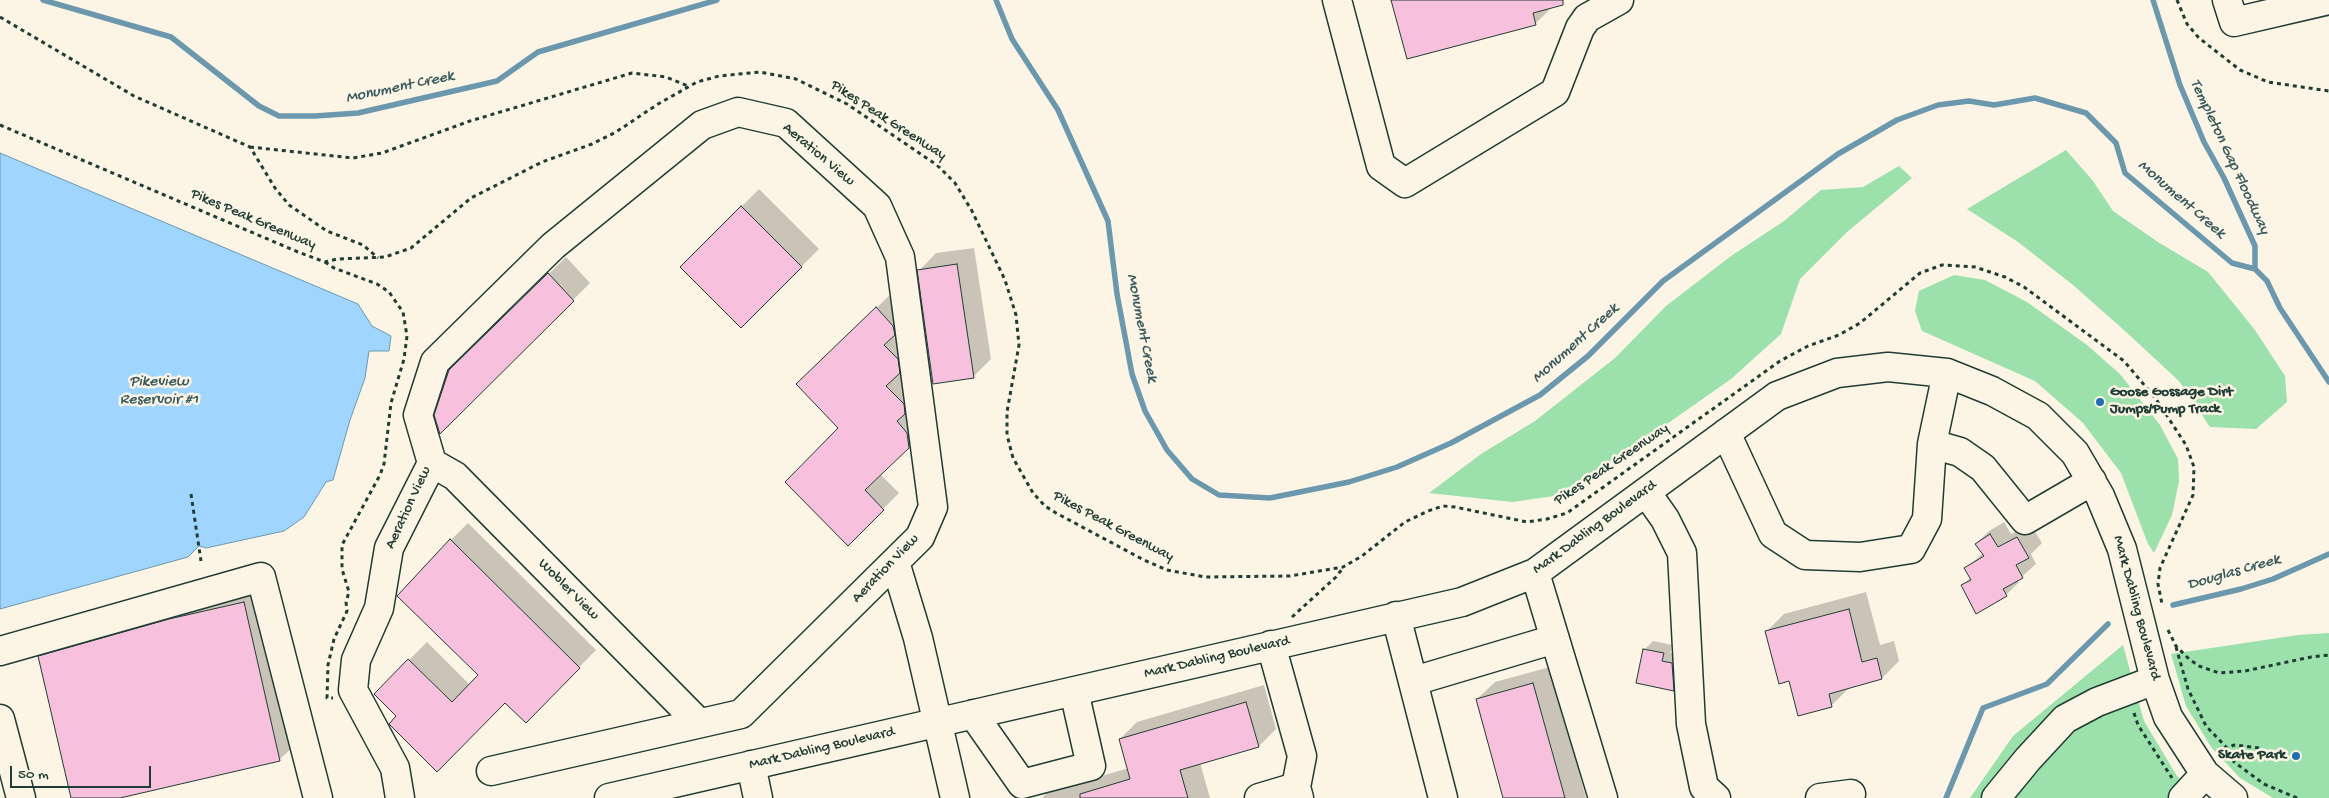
<!DOCTYPE html>
<html>
<head>
<meta charset="utf-8">
<style>
	body { margin:0 }
	#map { position:relative; width:2329px; height:798px; overflow:hidden; background:#fcf5e5; font-family:"Gochi Hand",sans-serif }
	canvas { display:block }
	.scale { position:absolute; left:10px; top:766px; width:141px; height:22px; box-sizing:border-box; border:2px solid #1f3d34; border-top:0; padding-left:6px; font-size:15px; line-height:18px; white-space:nowrap; color:#1f3d34; -webkit-text-stroke:4px #fcf5e5; paint-order:stroke }
</style>
</head>
<body>
<div id="map">
<canvas width="2329" height="798"></canvas>
<div class="scale">50 m</div>
</div>
<script>
const c = document.querySelector('canvas').getContext('2d');
c.lineJoin = 'round';
function fill(path, color) { c.fillStyle = color; c.fill(path, 'evenodd'); }
const poly = rows => new Path2D(rows.map(r => 'M' + r).join(''));
function strokePath(path, color, width, dash) { c.strokeStyle = color; c.lineWidth = width; c.lineCap = dash ? 'butt' : 'round'; c.setLineDash(dash || []); c.stroke(path); }
function write(font, color, halo, rows, align = 'center') {
  c.font = font + ' "Gochi Hand",sans-serif'; c.lineWidth = 5; c.setLineDash([]); c.textBaseline = 'middle'; c.strokeStyle = halo; c.fillStyle = color; for (const [text, x, y, turn = 0] of rows) {
    c.save(); c.translate(x, y); c.rotate((+turn || 0) * Math.PI / 180); c.textAlign = isNaN(turn) ? turn : align; if (halo) c.strokeText(text, 0, 0); c.fillText(text, 0, 0); c.restore();
  }
}
fill(poly([
	[2066,150,2093,181,2113,211,2158,242,2208,272,2255,330,2285,376,2287,402,2256,429,2210,427,2179,381,2125,331,2073,285,2018,242,1967,209],
	[1899,166,1912,178,1847,232,1800,279,1781,334,1731,379,1590,478,1554,496,1512,502,1429,493,1481,454,1535,421,1615,358,1666,306,1731,256,1784,221,1821,190,1863,187],
	[1954,275,1985,280,2027,302,2087,345,2120,374,2160,425,2178,459,2179,481,2172,515,2154,553,2148,544,2121,473,2083,423,2035,381,1922,331,1915,311,1919,291],
	[2329,633,2329,798,2273,798,2240,778,2211,747,2186,706,2171,654,2298,635],
	[2123,645,2144,721,2177,776,2202,798,1970,798,2013,736]
]), '#9ce0ac');
const water = poly([
	[0,153,358,304,372,326,391,336,389,351,369,351,365,378,350,420,333,480,326,482,304,517,284,531,206,548,199,546,188,557,0,609,0,153]
]);
fill(water, '#a0d5ff');
strokePath(water, '#6c98ae', 1);
fill(poly([
	[1392,0,1559,0,1535,24],
	[759,189,819,249,741,327,682,267],
	[974,248,991,359,973,377,919,271,936,253],
	[566,257,590,283,441,432,468,353],
	[893,292,925,430,880,474,899,493,848,544,840,428,814,368],
	[2004,522,2011,534,2031,525,2042,543,2031,554,2036,564,2018,580,2019,582,2006,595,1962,586,1971,577,1966,568,1983,553,1976,544,1989,531],
	[468,523,596,650,526,721,505,701,398,716,375,694,427,642,470,685,479,675,451,540],
	[261,586,297,743,279,760,115,798,72,798,39,657,57,639],
	[1866,592,1880,645,1894,641,1899,661,1882,678,1849,688,1831,706,1790,679,1767,631,1784,614],
	[1653,641,1672,645,1670,653,1680,655,1682,681,1673,689,1644,650],
	[1550,667,1586,798,1504,798,1477,699,1495,682],
	[1264,685,1276,729,1259,746,1200,763,1210,798,1042,798,1049,791,1129,768,1120,739,1137,722]
]), '#0003');
strokePath(poly([
	[43,0,171,37,259,106,279,116,315,116,358,113,497,81,538,52,717,0],
	[996,0,1012,39,1058,110,1108,221,1117,294,1132,374,1145,411,1167,450,1192,479,1219,495,1270,498,1349,482,1397,467,1451,443,1540,395,1588,356,1663,281,1838,154,1897,120,1938,105,1969,101,1994,105,2035,98,2086,113,2116,143,2125,173,2232,263,2255,269,2267,281,2280,308,2329,382],
	[2153,0,2180,85,2204,142,2224,178,2255,246,2255,269],
	[2173,605,2241,589,2273,579,2329,554],
	[1946,798,1983,708,2047,684,2108,624]
]), '#6c98ae', 5.5);
const building = poly([
	[1391,0,1563,0,1563,5,1533,13,1536,25,1407,59,1391,0],
	[741,206,802,267,741,328,680,267,741,206],
	[957,264,974,378,933,384,917,270,957,264],
	[548,273,574,301,440,434,434,415,449,370,548,273],
	[876,307,893,326,895,335,884,345,898,359,900,373,886,386,904,404,905,414,897,421,907,433,909,448,865,490,884,510,848,546,785,482,838,428,796,384,876,307],
	[1990,534,1998,547,2017,537,2029,558,2016,565,2023,578,2003,589,2007,596,1976,614,1961,585,1971,580,1964,568,1984,556,1975,544,1990,534],
	[450,539,580,668,526,723,505,703,437,772,389,724,396,716,374,694,408,659,452,702,478,675,397,596,450,539],
	[244,602,280,761,120,798,71,798,38,656,169,619,244,602],
	[1849,609,1862,662,1877,658,1882,679,1829,694,1832,707,1798,716,1789,681,1779,684,1765,631,1849,609],
	[1643,649,1664,653,1662,661,1672,663,1674,691,1636,683,1643,649],
	[1533,683,1565,798,1503,798,1476,699,1533,683],
	[1246,702,1259,747,1180,770,1188,798,1080,798,1080,794,1130,779,1119,739,1246,702]
]);
fill(building, '#f7c1dd');
strokePath(building, '#1f3d34', 1);
const minor = poly([
	[1337,0,1381,166,1405,183,1555,92,1580,28,1587,18,1619,0],
	[2227,0,2234,22,2329,0],
	[1947,373,1932,444,1960,452,1983,468,2025,520,2092,481],
	[1726,433,1773,534,1805,555,1860,557,1911,549,1927,519,1932,444],
	[432,463,455,476,699,723],
	[1646,492,1665,519,1682,553,1691,724,1704,787,1716,798],
	[895,562,918,638,955,798],
	[1535,573,1603,798],
	[1396,616,1443,798],
	[1271,645,1302,756,1296,787,1299,798],
	[0,651,261,577,318,798],
	[1414,681,1555,639],
	[973,714,1022,784,1091,766,1074,691],
	[0,719,21,798],
	[751,765,758,798],
	[400,798,395,768,353,690,356,660,379,608,389,548,432,463,418,415,435,362,553,246,702,125,738,112,786,123,877,206,900,257,933,507,920,537,741,714,491,771],
	[609,798,1462,602,1535,573,1777,396,1837,373,1888,367,1947,373,1992,391,2038,416,2075,453,2100,496,2122,549,2155,680,2168,717,2205,774,2233,798],
	[1259,798,1296,787],
	[1820,798,1851,794],
	[1996,798,2028,759,2065,719,2097,702,2155,680],
	[2183,798,2205,774]
]);
strokePath(minor, '#1f3d34', 31);
strokePath(poly([
	[2177,0,2187,24,2199,38,2240,70,2268,82,2329,91],
	[0,17,134,96,250,147,275,188,289,205,327,231,363,245,378,258],
	[0,125,298,252,325,262,337,259,385,257,411,248,471,198,542,162,592,144,616,132,658,104,697,82,719,76,760,72,796,79,847,104,937,165,955,183,972,211,1005,280,1016,315,1019,345,1007,412,1007,435,1013,458,1033,493,1045,506,1056,513,1144,560,1167,570,1205,577,1290,576,1343,567,1362,556,1405,522,1428,511,1443,506,1455,507,1527,522,1547,519,1567,513,1780,361,1808,346,1839,335,1860,323,1920,273,1942,265,1975,267,2005,277,2024,287,2124,361,2156,399,2186,445,2194,467,2193,495,2160,568,2158,584,2162,604],
	[250,147,353,158,382,153,470,121,632,73,666,77,688,86],
	[325,262,334,268,377,284,389,292,403,312,407,336,404,359,391,403,384,464,380,475,342,545,342,569,349,592,346,602,347,611,334,639,328,665,327,698,333,698],
	[191,494,201,561],
	[1292,617,1336,577,1343,568],
	[2168,630,2176,646,2189,659,2199,666,2219,673,2245,671,2311,657,2329,655],
	[2176,647,2188,689,2206,726,2227,748,2234,762,2264,784,2297,798],
	[2134,713,2138,725,2172,778],
	[2217,753,2234,745,2260,748]
]), '#1f3d34', 3, [4, 4]);
strokePath(minor, '#fcf5e5', 28);
for (const [x, y, r, color] of [
	[2100,402,5,"#1f6fb2"],
	[2296,756,5,"#1f6fb2"]
]) { const dot = new Path2D(); dot.arc(x, y, r, 0, 2 * Math.PI); c.fillStyle = color; c.fill(dot); strokePath(dot, '#fcf5e5', 2); }
write('15px', '#1f3d34', '#fcf5e5', [
	["Pikes Peak Greenway",888,121,33],
	["Aeration View",818,155,40],
	["Pikes Peak Greenway",253,220,23],
	["Pikes Peak Greenway",1612,465,-34],
	["Aeration View",409,508,-65],
	["Pikes Peak Greenway",1113,527,28],
	["Mark Dabling Boulevard",1595,528,-36],
	["Aeration View",886,569,-46],
	["Wobler View",568,590,45],
	["Mark Dabling Boulevard",2136,608,75],
	["Mark Dabling Boulevard",1217,658,-13],
	["Mark Dabling Boulevard",822,749,-13]
]);
write('bold 15px', '#1f3d34', '#fcf5e5', [
	["Goose Gossage Dirt",2110,393],
	["Jumps/Pump Track",2110,410],
	["Skate Park",2286,756,"right"]
], 'left');
write('italic 16px', '#395b5d', '#fcf5e5', [
	["Monument Creek",400,88,-12],
	["Templeton Gap Floodway",2229,157,65],
	["Monument Creek",2181,200,41],
	["Monument Creek",1141,328,79],
	["Monument Creek",1576,344,-42],
	["Pikeview",159,383],
	["Reservoir #1",159,401],
	["Douglas Creek",2234,573,-16]
]);
</script>
</body>
</html>
